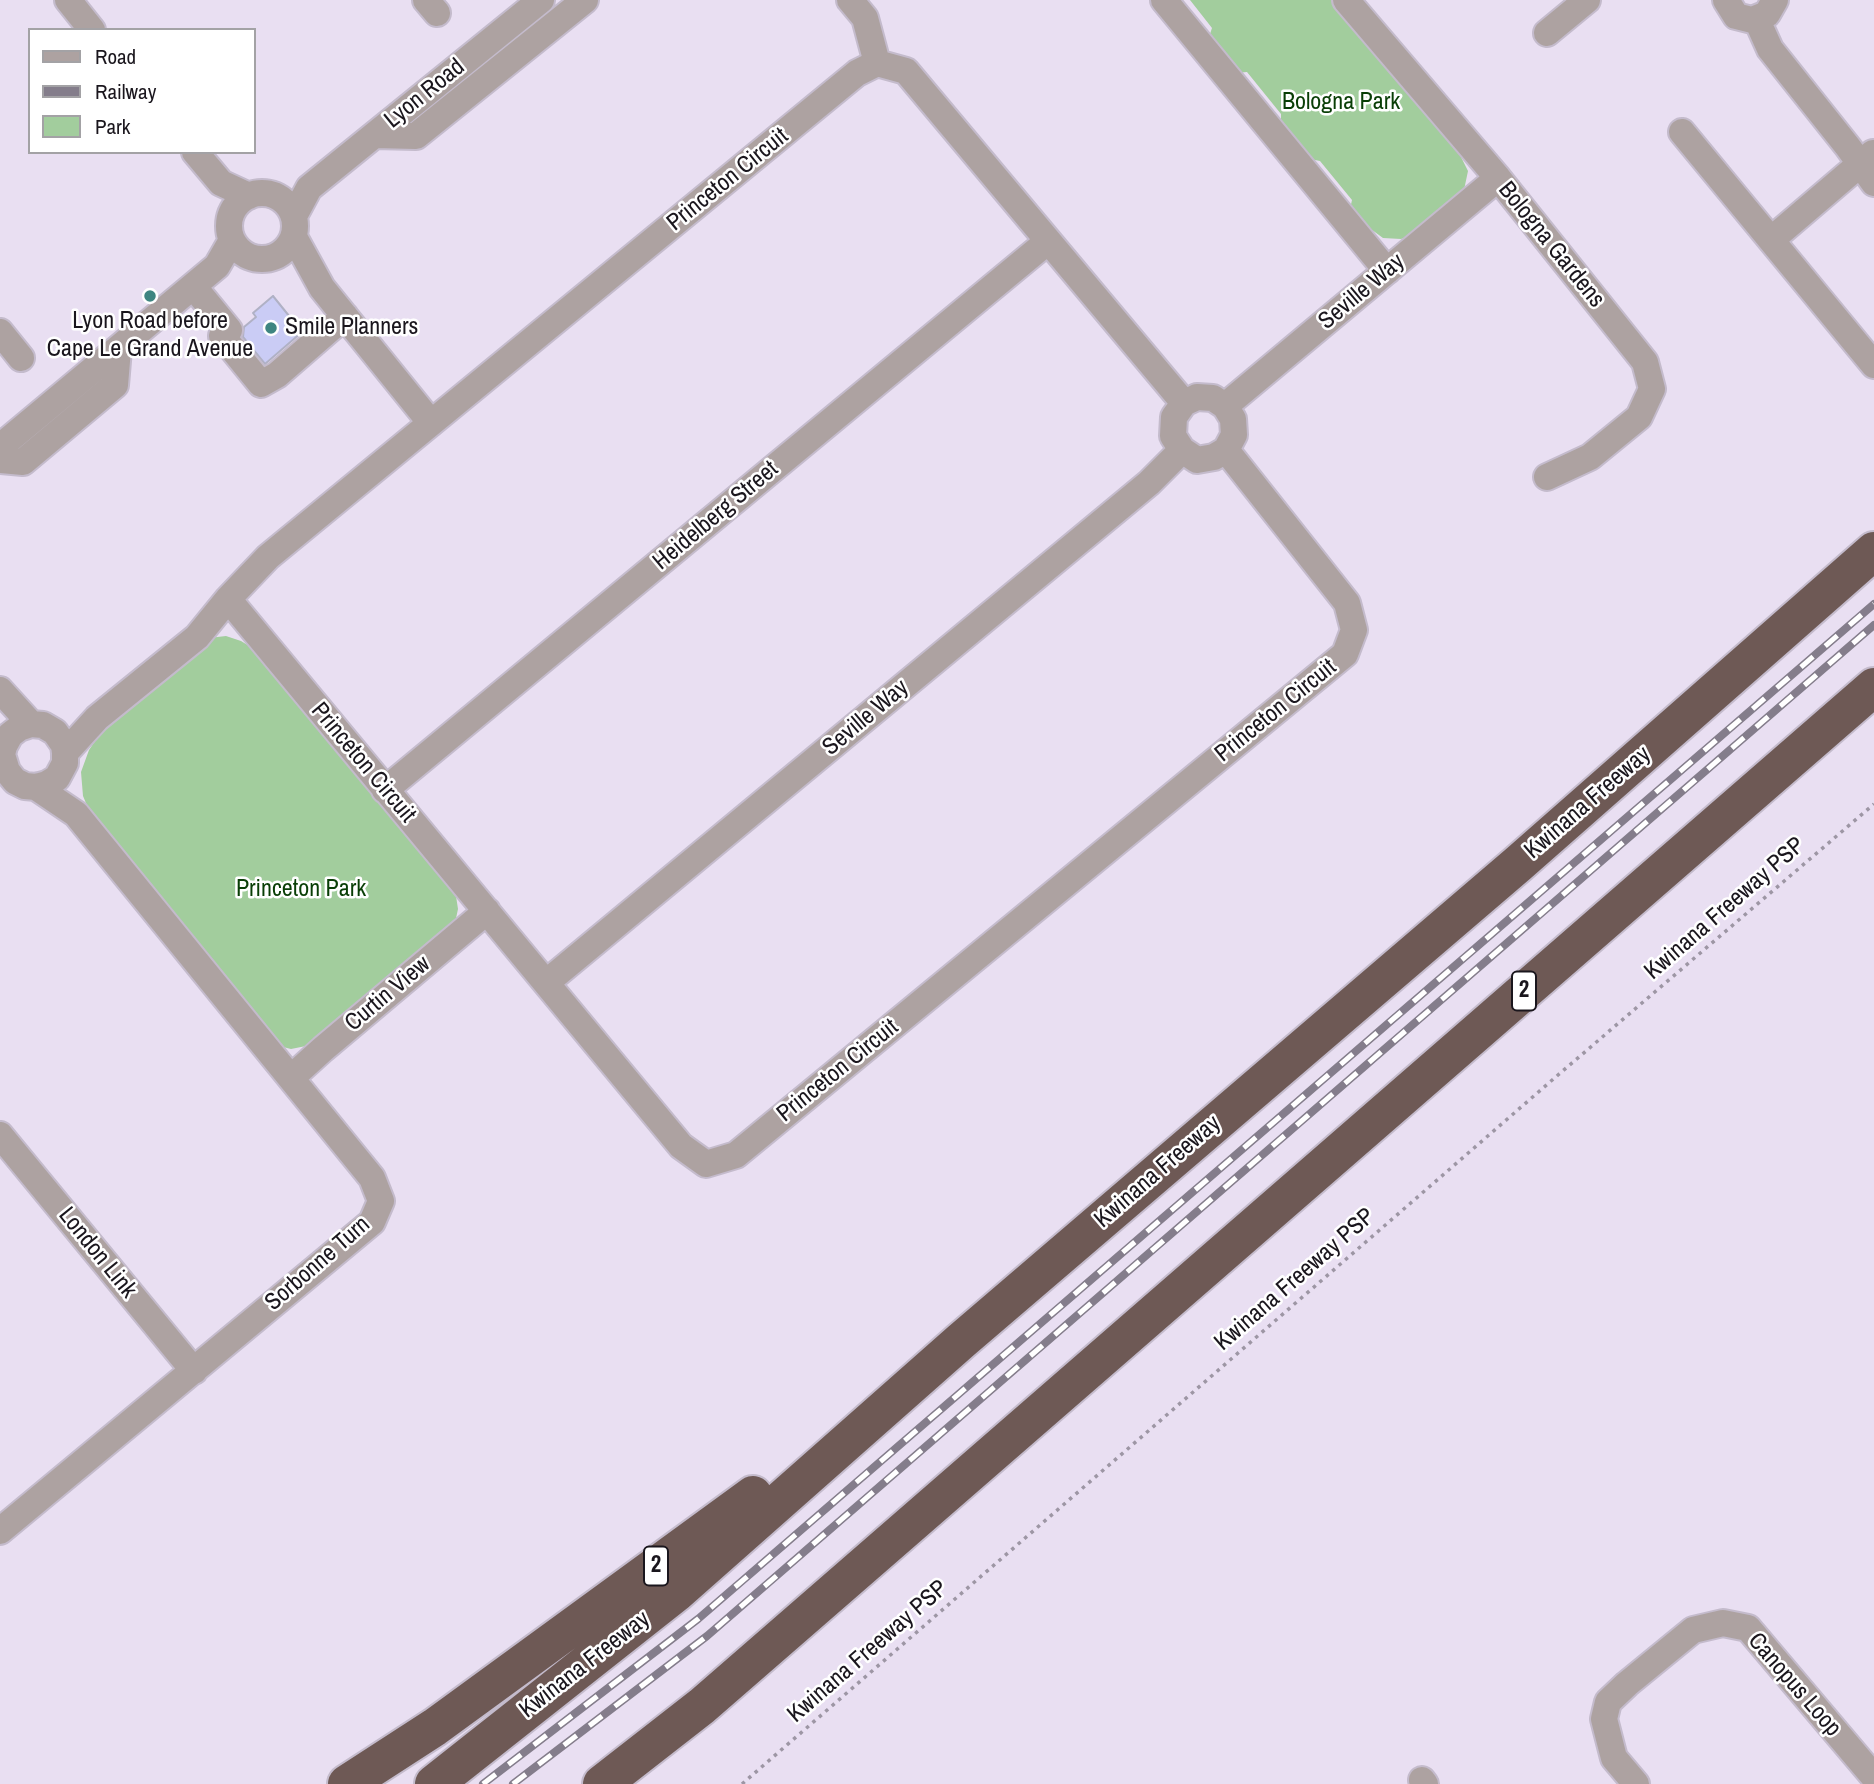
<!DOCTYPE html>
<html>
<head>
<meta charset="utf-8">
<style>
	body { margin:0 }
	#map { position:relative; width:1874px; height:1784px; overflow:hidden; background:#e9dff2; font-family:"Archivo Narrow",sans-serif }
	canvas { display:block }
	.legend { position:absolute; left:28px; top:28px; width:228px; height:126px; box-sizing:border-box; background:#fff; border:2px solid #a3a2a5; margin:0; padding:9px 12px; list-style:none; font-size:21px; color:#1a161d }
	.legend li { display:flex; align-items:center; gap:14px; height:35px }
	.legend b { width:35px; border:2px solid #a3a2a5 }
</style>
</head>
<body>
<div id="map">
<canvas width="1874" height="1784"></canvas>
<ul class="legend">
<li><b style="height:9px;background:#ada2a1"></b>Road</li>
<li><b style="height:9px;background:#847d8b"></b>Railway</li>
<li><b style="height:19px;background:#a2cd9d"></b>Park</li>
</ul>
</div>
<script>
const c = document.querySelector('canvas').getContext('2d');
c.lineJoin = 'round';
function fill(path, color) { c.fillStyle = color; c.fill(path, 'evenodd'); }
const poly = rows => new Path2D(rows.map(r => 'M' + r).join(''));
function strokePath(path, color, width, dash) { c.strokeStyle = color; c.lineWidth = width; c.lineCap = dash ? 'butt' : 'round'; c.setLineDash(dash || []); c.stroke(path); }
function write(font, color, halo, rows, align = 'center') {
  c.font = font + ' "Archivo Narrow",sans-serif'; c.lineWidth = 5; c.setLineDash([]); c.textBaseline = 'middle'; c.strokeStyle = halo; c.fillStyle = color; for (const [text, x, y, turn = 0] of rows) {
    c.save(); c.translate(x, y); c.rotate((+turn || 0) * Math.PI / 180); c.textAlign = isNaN(turn) ? turn : align; if (halo) c.strokeText(text, 0, 0); c.fillText(text, 0, 0); c.restore();
  }
}
fill(poly([
	[1190,0,1332,0,1459,153,1468,171,1464,190,1415,234,1401,239,1383,238,1368,227,1350,209,1352,200,1320,161,1310,159,1281,124,1281,114,1247,72,1236,73,1209,37,1212,28],
	[226,636,241,641,254,649,456,896,458,909,455,923,318,1041,306,1046,291,1049,279,1046,91,815,83,796,81,772,89,750,110,719,209,638]
]), '#a2cd9d');
const building = poly([
	[273,296,302,332,265,364,243,337,244,327,256,317,253,313,273,296]
]);
fill(building, '#caccf5');
strokePath(building, '#b0b1c5', 2);
const minor = poly([
	[68,0,92,30],
	[426,0,437,13],
	[850,0,865,18,877,63],
	[1164,0,1387,271],
	[1346,0,1498,178,1645,362,1652,389,1639,417,1590,457,1547,477],
	[1726,0,1736,16,1752,20,1767,14,1775,0],
	[1757,20,1770,49,1848,147,1874,183],
	[1547,33,1587,0],
	[1682,132,1874,365],
	[375,135,416,136,585,0],
	[195,152,221,183,249,196],
	'229 226a33 33 0 1 1 66 0a33 33 0 1 1-66 0Z',
	[294,216,309,188,541,0],
	[294,237,322,288,431,423],
	[1771,240,1873,153],
	[193,286,229,330,222,336,261,384,277,375,345,316],
	[0,332,21,358],
	[1197,397,1213,398,1225,406,1233,419,1234,435,1226,450,1214,457,1197,460,1182,450,1173,436,1174,417,1184,403,1197,397],
	[1225,406,1498,178],
	[0,447,217,266,232,240],
	[0,460,23,462,115,385,118,349],
	[228,599,681,1146,706,1164,736,1155,1345,654,1354,630,1347,603,1226,450],
	[0,690,31,724],
	[65,753,97,718,197,637,228,599,268,557,857,73,877,63,906,71,1184,403],
	[0,763,4,746,10,735,19,728,31,724,43,725,55,732,64,745,65,753,65,763,57,778,47,784,36,787,25,786,15,781,7,771,3,758],
	[385,790,1047,242],
	[547,982,1149,483,1182,450],
	[291,1078,323,1049,487,911],
	[0,1135,194,1371],
	[0,1531,372,1222,381,1201,372,1178,76,814,36,787],
	[1422,1780,1425,1784],
	[1636,1784,1614,1758,1604,1719,1608,1702,1627,1684,1693,1630,1723,1623,1748,1628,1874,1777]
]);
const highway = poly([
	[347,1784,435,1727,753,1495],
	[434,1784,677,1592,961,1341,1518,864,1874,551],
	[602,1784,702,1706,1874,687]
]);
strokePath(minor, '#c4bbcc', 30);
strokePath(highway, '#c4bbcc', 42);
strokePath(poly([
	[742,1784,1558,1075,1874,804]
]), '#9d96a4', 3.5, [3.5, 5]);
strokePath(minor, '#ada2a1', 26);
strokePath(highway, '#6e5955', 38);
const rail = poly([
	[483,1784,698,1619,1874,604],
	[513,1784,707,1636,1874,625]
]);
strokePath(rail, '#847d8b', 8);
strokePath(rail, '#fff', 5, [16]);
for (const [x, y, r, color] of [
	[150,296,7,"#3e8581"],
	[271,328,7,"#3e8581"]
]) { const dot = new Path2D(); dot.arc(x, y, r, 0, 2 * Math.PI); c.fillStyle = color; c.fill(dot); strokePath(dot, '#fff', 2.5); }
for (const [x, y, w] of [
	[1524,991,24],
	[656,1566,24]
]) { const box = new Path2D(); box.roundRect(x - w / 2, y - 19.5, w, 39, 5); c.fillStyle = '#fff'; c.fill(box); strokePath(box, '#1a161d', 2); }
write('bold 23px', '#1a161d', null, [
	["2",1524,991],
	["2",656,1566]
]);
write('24px', '#1a161d', '#fff', [
	["Lyon Road",425,94,-39],
	["Princeton Circuit",728,180,-39],
	["Bologna Gardens",1551,245,51],
	["Seville Way",1362,292,-40],
	["Heidelberg Street",716,516,-40],
	["Princeton Circuit",1276,711,-39],
	["Seville Way",866,718,-40],
	["Princeton Circuit",363,763,50],
	["Kwinana Freeway",1588,803,-41],
	["Kwinana Freeway PSP",1725,909,-41],
	["Curtin View",388,994,-40],
	["Princeton Circuit",838,1071,-39],
	["Kwinana Freeway",1158,1172,-41],
	["London Link",97,1253,51],
	["Sorbonne Turn",318,1264,-41],
	["Kwinana Freeway PSP",1295,1280,-41],
	["Kwinana Freeway PSP",868,1652,-41],
	["Kwinana Freeway",585,1665,-38],
	["Canopus Loop",1794,1685,49]
]);
write('24px', '#093e06', '#fff', [
	["Bologna Park",1341,103],
	["Princeton Park",301,890]
]);
write('24px', '#1a161d', '#fff', [
	["Lyon Road before",150,322],
	["Cape Le Grand Avenue",150,350],
	["Smile Planners",285,328,"left"]
]);
</script>
</body>
</html>
